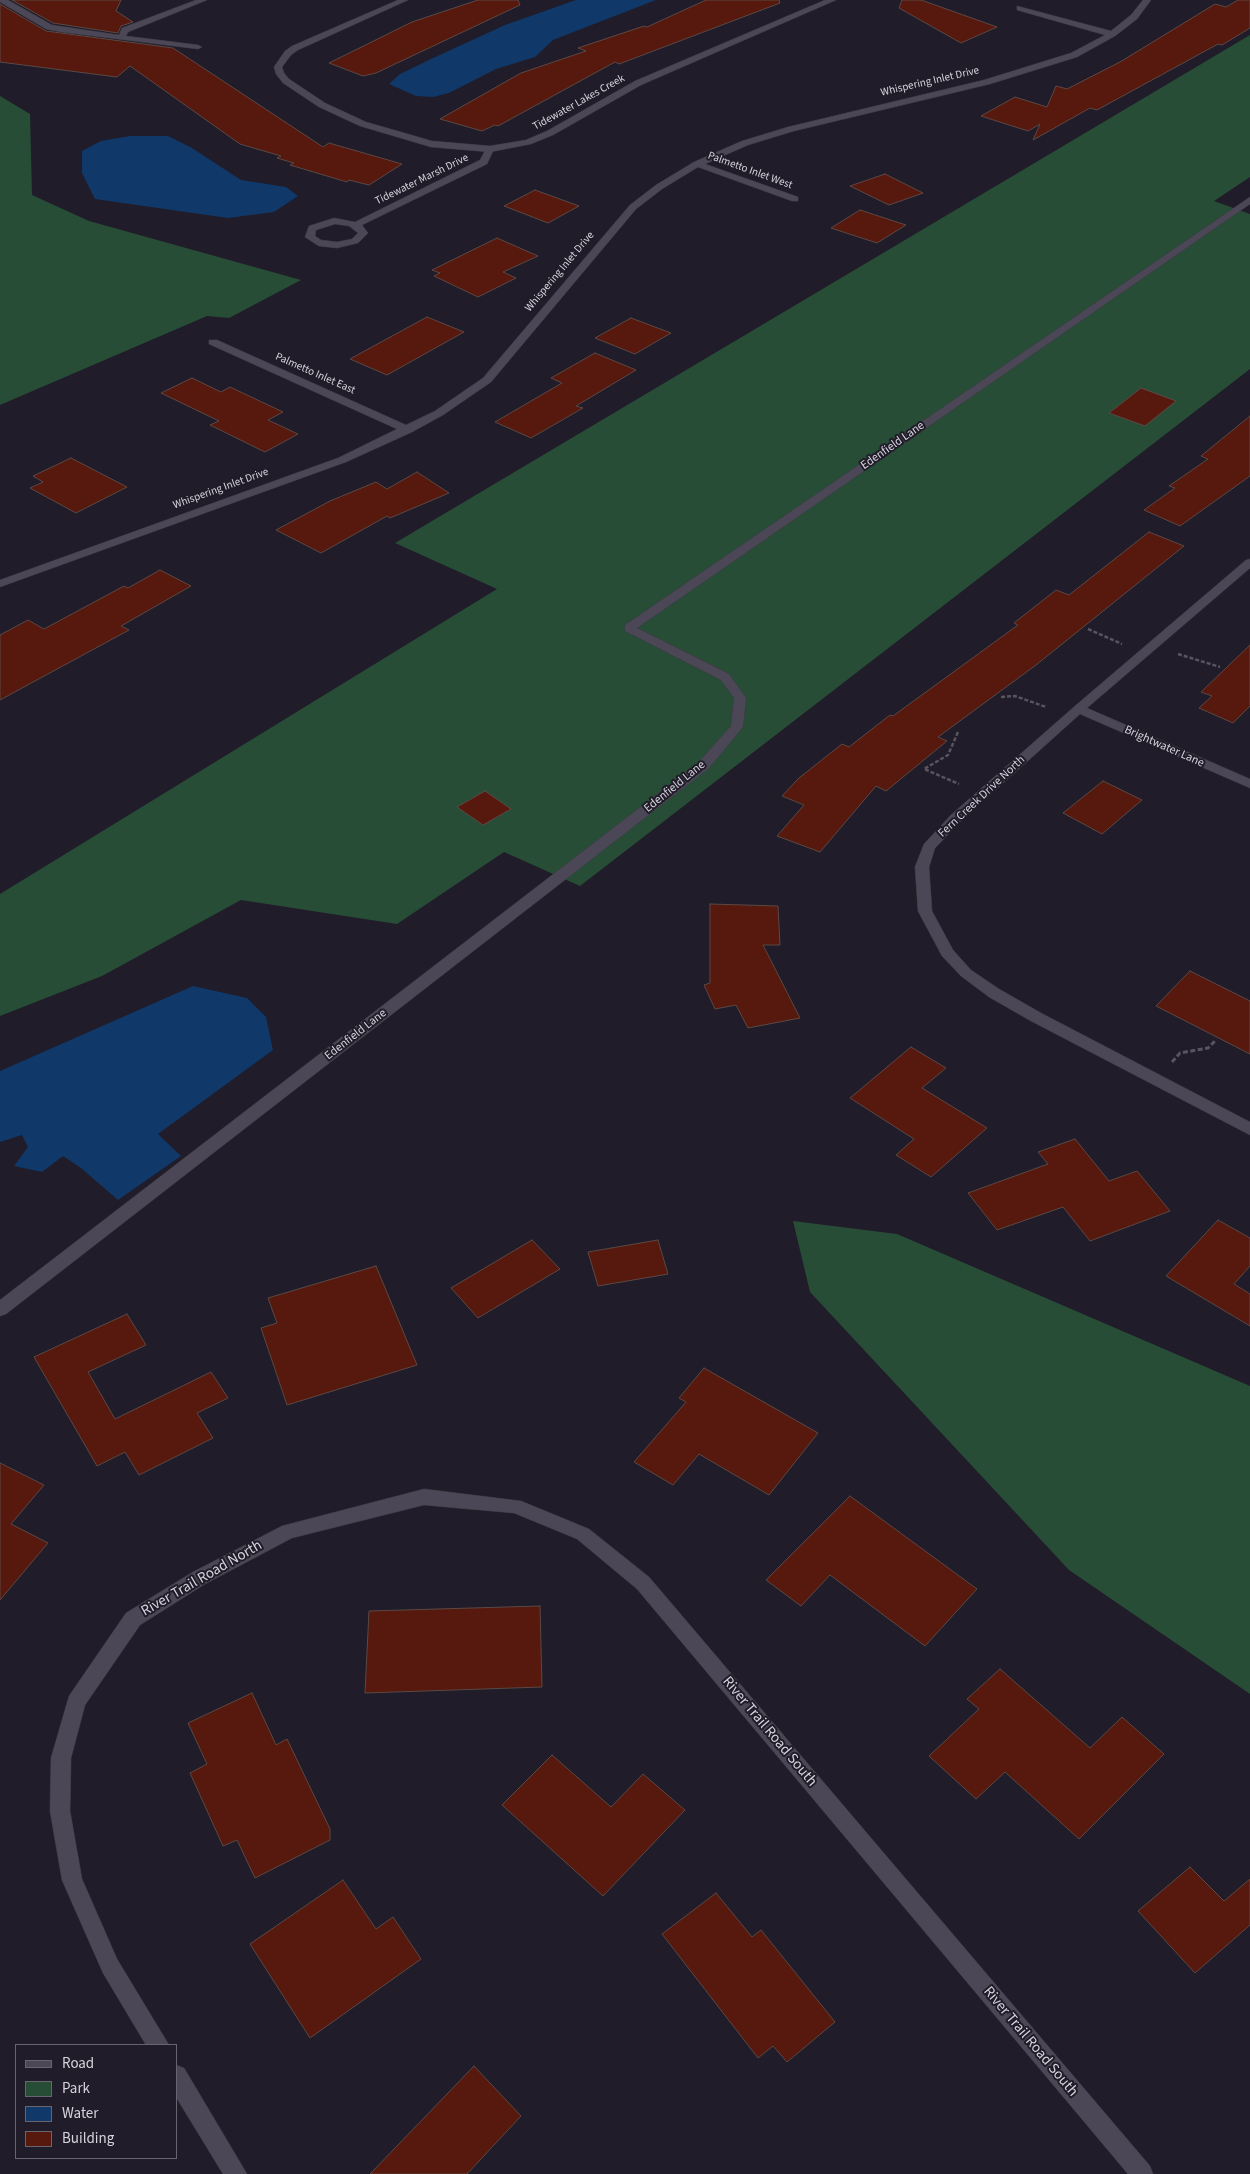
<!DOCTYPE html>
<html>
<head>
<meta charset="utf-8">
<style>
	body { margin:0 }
	#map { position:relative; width:1250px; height:2174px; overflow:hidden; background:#201c29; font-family:"Source Sans 3",sans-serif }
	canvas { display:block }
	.legend { position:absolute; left:15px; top:2044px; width:162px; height:115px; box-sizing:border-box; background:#201c29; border:1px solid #686571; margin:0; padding:6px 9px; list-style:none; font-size:15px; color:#d5d3dc }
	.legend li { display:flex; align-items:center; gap:10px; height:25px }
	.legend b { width:25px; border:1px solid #686571 }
</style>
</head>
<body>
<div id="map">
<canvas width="1250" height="2174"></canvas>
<ul class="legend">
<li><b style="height:6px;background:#4b4756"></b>Road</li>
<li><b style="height:14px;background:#284d37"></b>Park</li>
<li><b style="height:14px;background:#103868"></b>Water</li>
<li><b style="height:14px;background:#57180d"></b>Building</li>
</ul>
</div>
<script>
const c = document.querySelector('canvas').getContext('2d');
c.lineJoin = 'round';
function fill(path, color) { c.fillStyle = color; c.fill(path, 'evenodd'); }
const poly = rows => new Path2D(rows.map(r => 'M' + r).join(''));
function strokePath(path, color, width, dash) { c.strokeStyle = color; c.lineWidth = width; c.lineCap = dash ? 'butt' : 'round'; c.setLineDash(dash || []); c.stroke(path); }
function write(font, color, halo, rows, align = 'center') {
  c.font = font + ' "Source Sans 3",sans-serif'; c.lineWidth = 4; c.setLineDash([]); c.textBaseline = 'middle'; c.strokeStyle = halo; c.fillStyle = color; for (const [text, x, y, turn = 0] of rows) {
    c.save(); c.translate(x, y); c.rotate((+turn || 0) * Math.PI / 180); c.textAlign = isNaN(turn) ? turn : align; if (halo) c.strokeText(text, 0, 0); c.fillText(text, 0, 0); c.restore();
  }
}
fill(poly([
	[1250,35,1250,177,1214,201,1250,214,1250,369,580,886,504,852,397,924,241,900,102,976,0,1016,0,894,497,589,395,543],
	[0,96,30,114,32,195,89,221,301,280,229,318,207,316,0,405],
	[793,1221,897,1234,1250,1386,1250,1694,1069,1570,810,1292]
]), '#284d37');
fill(poly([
	[576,0,656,0,553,40,535,57,496,69,449,93,433,97,416,96,389,84,400,74,431,59,505,25],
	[130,136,168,136,192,148,241,180,286,187,298,196,274,212,228,218,95,199,82,173,82,151,101,141],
	[193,986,247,998,266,1017,273,1050,158,1134,181,1156,118,1200,81,1168,63,1156,42,1172,14,1166,28,1147,22,1135,0,1142,0,1071]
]), '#103868');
const building = poly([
	[12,0,121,0,116,11,133,22,121,26,118,33,53,23,12,0],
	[478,0,518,0,520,5,376,73,363,76,329,63,412,22,478,0],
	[706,0,779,0,780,3,619,64,615,62,498,126,495,125,482,131,440,119,521,73,586,51,578,48,644,26,647,27,706,0],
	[902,0,921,0,997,27,961,43,899,8,902,0],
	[1238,0,1250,0,1250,28,1222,45,1218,44,1097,110,1090,108,1033,140,1040,124,1028,131,981,116,1015,97,1047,107,1056,86,1067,89,1120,62,1215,4,1226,7,1238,0],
	[0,4,46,31,173,48,323,147,329,143,402,164,369,185,349,180,347,182,290,165,294,163,277,158,281,156,240,144,130,66,117,77,0,62,0,4],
	[885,174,923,193,889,205,850,186,885,174],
	[535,190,579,206,548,223,504,206,535,190],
	[860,210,906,225,877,243,831,228,860,210],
	[497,238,538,256,503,272,516,278,478,297,434,276,440,273,432,270,497,238],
	[427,317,464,332,387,375,350,359,427,317],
	[631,318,671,333,635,354,595,338,631,318],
	[595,353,636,370,576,406,583,408,531,438,495,422,562,383,551,378,595,353],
	[192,378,221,392,230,387,283,412,268,420,298,434,265,452,210,425,219,421,161,393,192,378],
	[1141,388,1176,401,1145,426,1109,413,1141,388],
	[1250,416,1250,476,1180,526,1144,510,1175,488,1169,486,1208,459,1201,456,1250,416],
	[71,458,127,487,76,513,30,488,43,482,33,476,71,458],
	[417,472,449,493,390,518,387,516,321,553,276,530,330,501,376,482,387,489,417,472],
	[1149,532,1184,546,1036,665,938,737,947,741,886,791,876,786,820,852,777,836,804,805,782,796,799,778,842,744,849,747,890,715,893,716,1018,625,1014,623,1056,590,1069,595,1149,532],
	[160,570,191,586,121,626,129,630,0,700,0,635,28,620,44,629,124,586,128,588,160,570],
	[1250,645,1250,706,1233,723,1199,708,1212,696,1201,692,1250,645],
	[1103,781,1142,800,1102,834,1063,813,1103,781],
	[485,791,511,809,483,825,457,807,485,791],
	[710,904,778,906,780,945,763,945,800,1018,748,1028,736,1005,715,1009,704,985,710,983,710,904],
	[1190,971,1250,1001,1250,1054,1156,1006,1190,971],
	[911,1047,946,1068,922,1088,987,1128,931,1177,896,1155,914,1139,850,1098,911,1047],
	[1075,1139,1109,1181,1137,1171,1170,1211,1090,1241,1063,1207,997,1230,968,1193,1048,1164,1038,1152,1075,1139],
	[1218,1220,1250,1238,1250,1266,1234,1284,1250,1294,1250,1326,1166,1276,1218,1220],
	[532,1240,560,1269,478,1318,451,1288,532,1240],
	[658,1240,668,1274,598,1286,588,1252,658,1240],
	[376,1266,417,1365,287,1405,261,1328,277,1323,268,1298,376,1266],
	[127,1314,146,1345,88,1372,115,1419,211,1372,228,1398,197,1413,213,1438,139,1475,125,1452,97,1466,34,1357,127,1314],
	[704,1368,818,1433,769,1495,699,1454,673,1485,634,1462,686,1402,679,1398,704,1368],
	[0,1463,44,1485,11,1524,48,1543,0,1600,0,1463],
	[850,1496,977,1589,925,1646,830,1575,801,1606,766,1580,850,1496],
	[540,1606,542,1687,365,1693,369,1611,540,1606],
	[1000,1669,1090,1748,1122,1717,1164,1754,1079,1839,1005,1772,976,1799,929,1756,979,1709,967,1699,1000,1669],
	[252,1693,276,1745,287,1739,330,1829,330,1840,255,1878,237,1840,223,1846,190,1773,207,1764,188,1723,252,1693],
	[552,1755,611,1807,643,1774,685,1810,603,1896,502,1805,552,1755],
	[1190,1867,1224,1901,1250,1879,1250,1925,1195,1973,1138,1911,1190,1867],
	[343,1880,376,1929,393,1917,421,1959,310,2038,250,1944,343,1880],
	[716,1893,752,1937,761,1930,835,2022,787,2062,773,2046,758,2058,662,1934,716,1893],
	[474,2066,521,2116,467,2174,370,2174,474,2066]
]);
fill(building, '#57180d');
strokePath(building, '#5b4945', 1);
const service = poly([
	[487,147,494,149,487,164,362,225,368,233,358,243,337,248,319,246,305,237,309,226,334,218,355,222,480,160,487,147],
	[335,224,349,226,358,233,352,239,337,242,321,240,315,236,316,230,335,224]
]);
const minor = poly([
	[0,0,8,0,52,25,119,35,122,28,196,0,207,0,128,32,126,36,198,45,202,47,198,49,61,32,46,29,0,2,0,0],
	[398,0,408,0,298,50,291,55,282,67,284,73,289,79,325,103,366,122,432,141,490,146,526,140,547,131,635,81,825,0,836,0,641,85,553,135,531,144,490,152,431,147,360,126,319,107,283,83,276,74,274,67,285,51,292,46,398,0],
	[1143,0,1151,0,1137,19,1115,36,1077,57,990,84,794,131,748,145,705,164,798,197,798,201,792,201,698,167,662,189,636,209,491,382,443,415,412,432,346,462,0,587,0,580,338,458,397,429,209,344,209,340,217,340,406,425,435,411,483,378,630,205,656,185,694,162,742,141,788,127,984,80,1071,53,1105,35,1017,10,1017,6,1111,31,1131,15,1143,0],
	[1250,197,1250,204,637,628,729,674,746,698,743,727,709,768,6,1314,0,1316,0,1300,699,762,731,726,734,698,721,680,625,631,625,625,1250,197],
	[1250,559,1250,568,1087,708,1250,779,1250,788,1080,714,961,821,935,848,929,867,932,911,953,950,971,970,999,989,1041,1013,1250,1122,1250,1135,1031,1021,989,997,961,976,942,956,918,911,915,867,924,844,951,815,1075,706,1246,560,1250,559],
	[424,1489,521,1501,589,1529,649,1577,1150,2166,1153,2174,1128,2174,637,1589,577,1539,514,1513,424,1505,292,1538,205,1584,140,1625,85,1705,71,1758,70,1811,82,1879,117,1959,169,2045,146,2045,103,1973,62,1880,50,1811,51,1758,69,1696,126,1613,193,1572,282,1526,424,1489],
	[176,2065,184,2068,247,2174,223,2174,176,2097,176,2065]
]);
strokePath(service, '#3b3842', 1);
strokePath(minor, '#3b3842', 1);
strokePath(poly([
	[1088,629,1122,644],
	[1178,654,1220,667],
	[1001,697,1015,696,1046,707],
	[958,732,948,755,924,769,959,784]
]), '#585561', 2.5, [4, 2]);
strokePath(poly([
	[1172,1062,1180,1053,1208,1048,1216,1040]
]), '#585561', 3, [5, 2.5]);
fill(service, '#4b4756');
fill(minor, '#4b4756');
write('11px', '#d5d3dc', '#201c29', [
	["Whispering Inlet Drive",930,82,-13],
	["Tidewater Lakes Creek",579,103,-29],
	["Palmetto Inlet West",750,171,20],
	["Tidewater Marsh Drive",422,180,-26],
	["Whispering Inlet Drive",560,272,-50],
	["Palmetto Inlet East",315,374,24],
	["Whispering Inlet Drive",221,489,-20]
]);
write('12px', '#d5d3dc', '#201c29', [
	["Edenfield Lane",893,446,-35],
	["Brightwater Lane",1164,747,24],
	["Edenfield Lane",675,787,-39],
	["Fern Creek Drive North",982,797,-43],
	["Edenfield Lane",356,1035,-38]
]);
write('15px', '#d5d3dc', '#201c29', [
	["River Trail Road North",202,1579,-30],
	["River Trail Road South",769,1732,50],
	["River Trail Road South",1030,2042,50]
]);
</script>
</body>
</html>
